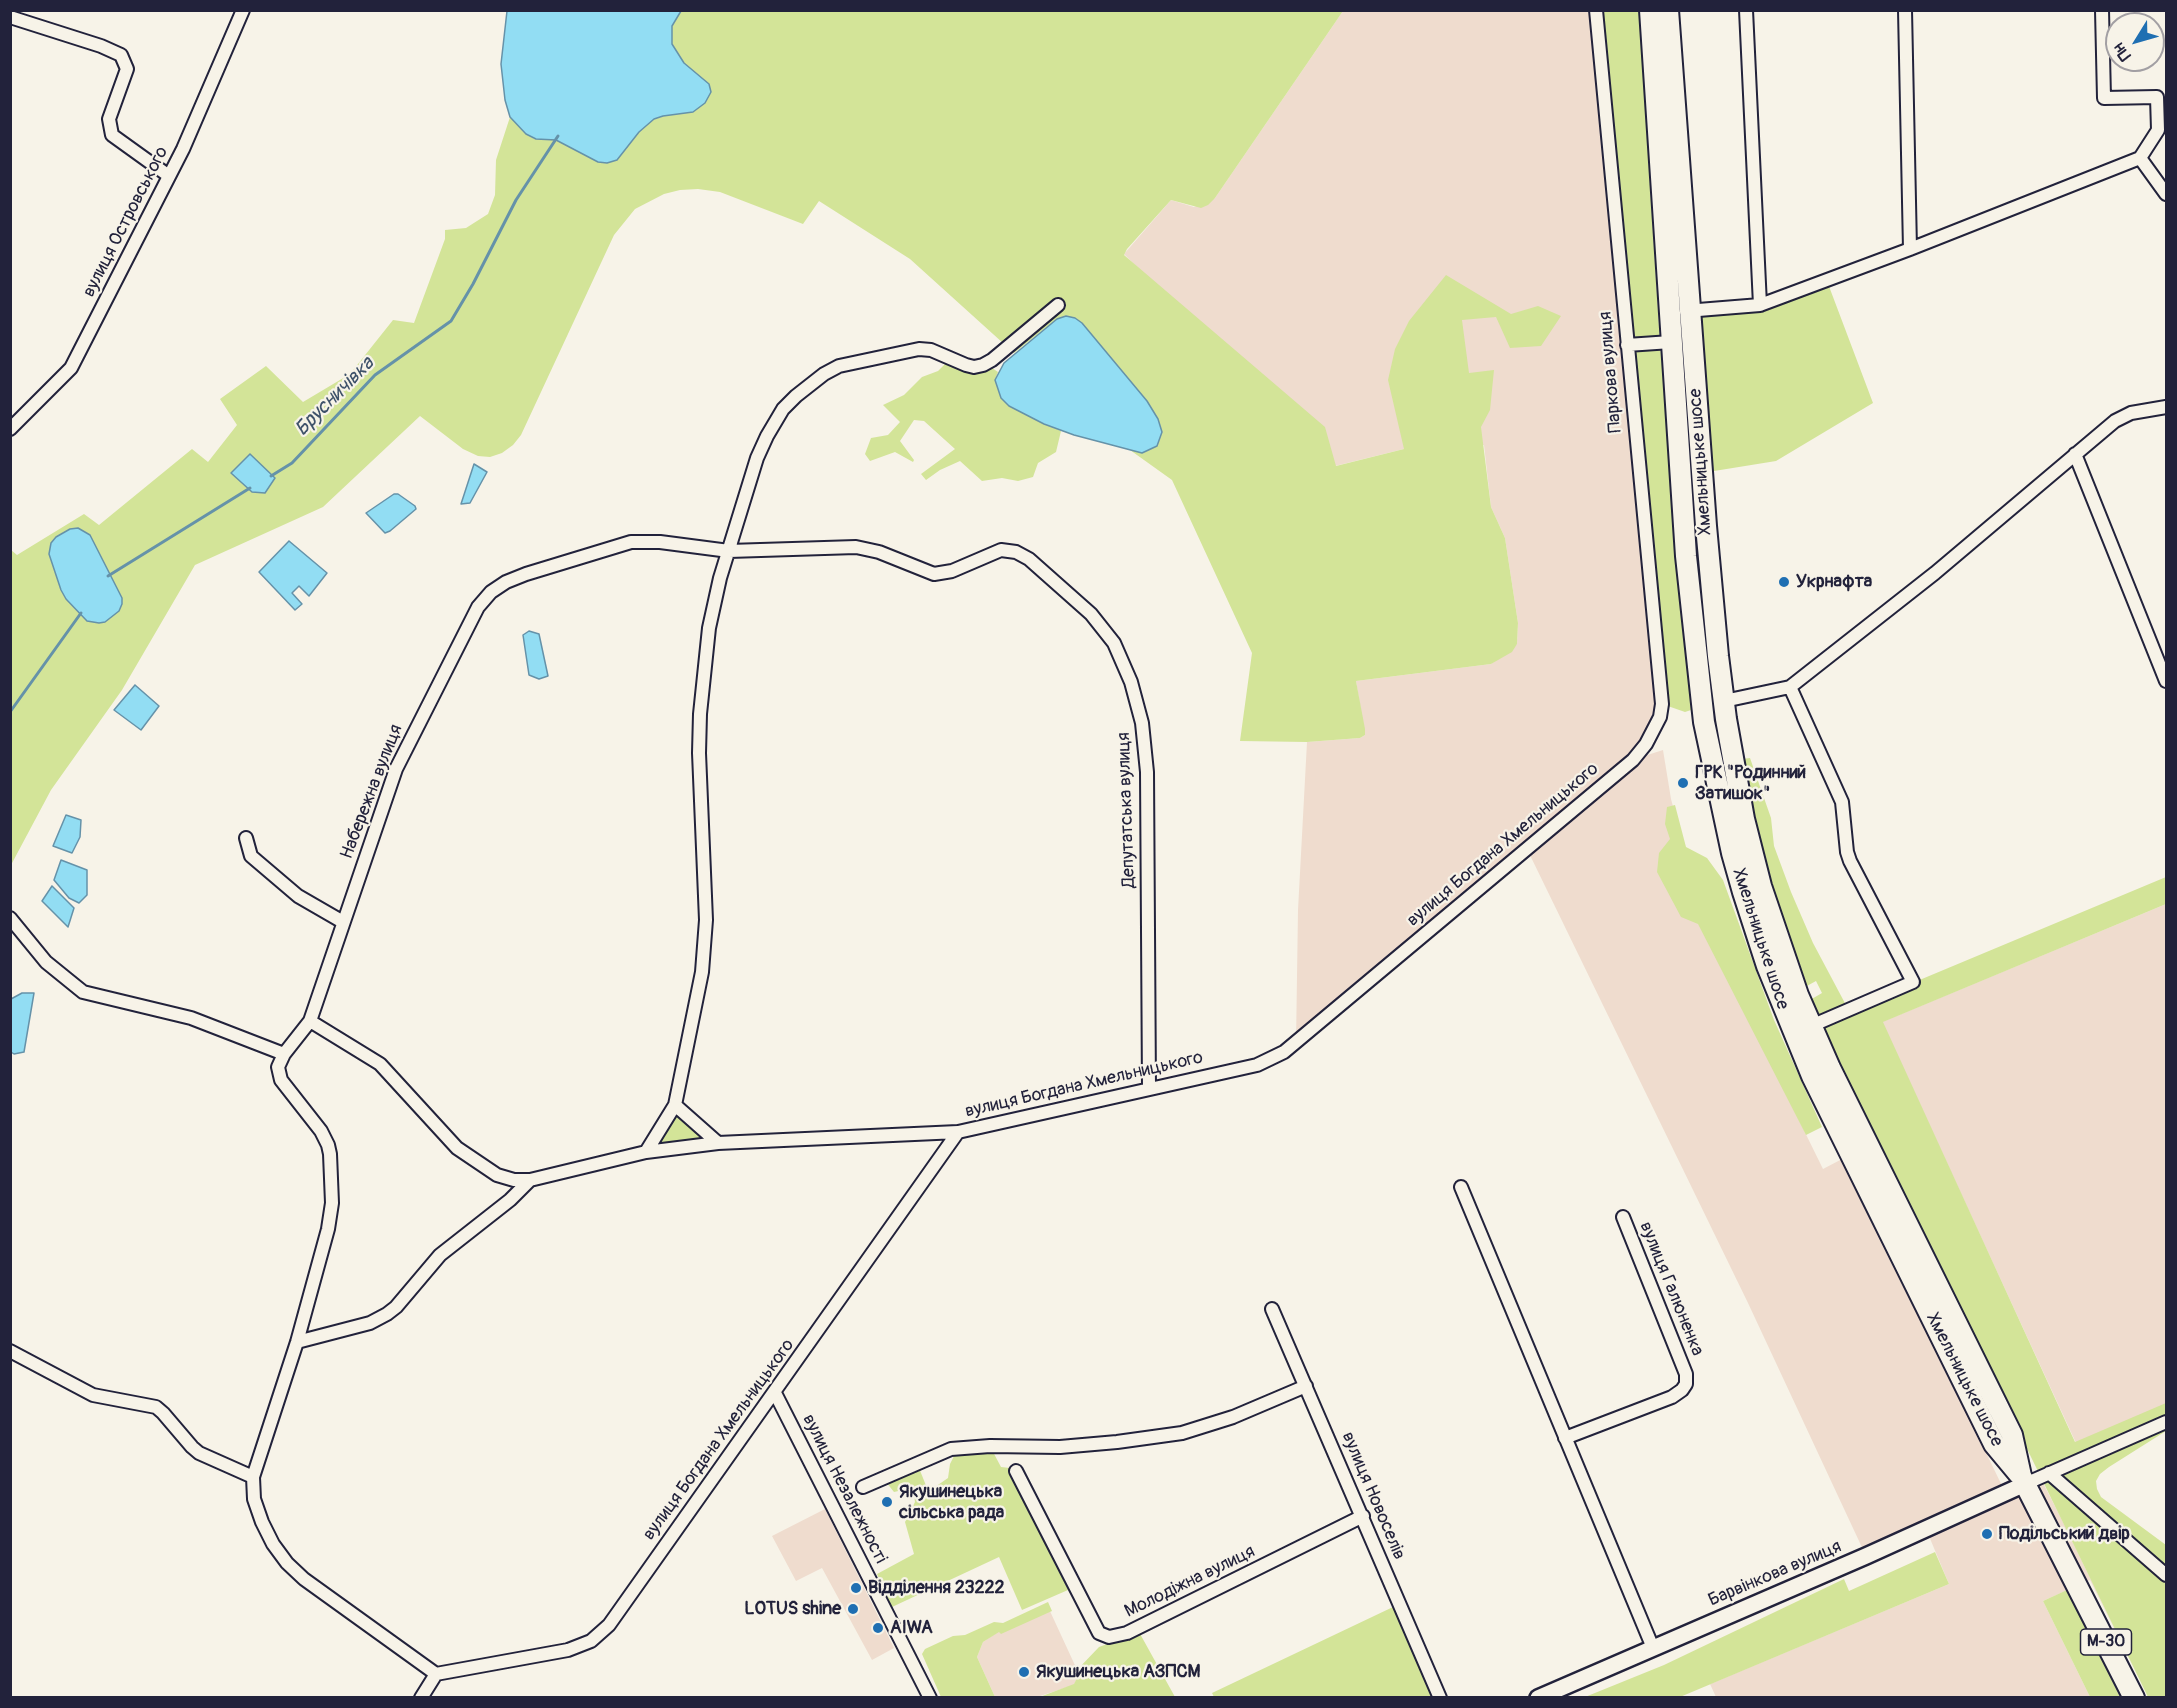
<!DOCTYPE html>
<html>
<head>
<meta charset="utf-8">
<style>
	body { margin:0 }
	#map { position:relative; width:2177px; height:1708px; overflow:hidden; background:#f7f3e8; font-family:Pangolin,sans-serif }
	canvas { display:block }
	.frame { position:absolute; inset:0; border:12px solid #22223b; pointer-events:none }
	.north { position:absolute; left:2105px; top:12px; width:60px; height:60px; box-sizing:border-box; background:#f7f3e8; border:2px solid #a29fa3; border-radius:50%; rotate:233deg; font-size:16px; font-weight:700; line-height:24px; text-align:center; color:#22223b }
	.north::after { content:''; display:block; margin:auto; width:21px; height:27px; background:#1f6fb2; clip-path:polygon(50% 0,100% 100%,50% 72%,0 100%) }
</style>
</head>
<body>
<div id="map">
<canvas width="2177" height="1708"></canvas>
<div class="frame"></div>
<div class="north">Пн</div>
</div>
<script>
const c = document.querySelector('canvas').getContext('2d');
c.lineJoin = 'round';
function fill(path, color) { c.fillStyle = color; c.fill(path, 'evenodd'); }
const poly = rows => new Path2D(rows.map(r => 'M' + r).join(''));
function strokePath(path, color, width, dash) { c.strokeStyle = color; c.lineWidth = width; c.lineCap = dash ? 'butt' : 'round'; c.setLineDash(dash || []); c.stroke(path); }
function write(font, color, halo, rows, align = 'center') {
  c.font = font + ' Pangolin,sans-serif'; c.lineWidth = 4.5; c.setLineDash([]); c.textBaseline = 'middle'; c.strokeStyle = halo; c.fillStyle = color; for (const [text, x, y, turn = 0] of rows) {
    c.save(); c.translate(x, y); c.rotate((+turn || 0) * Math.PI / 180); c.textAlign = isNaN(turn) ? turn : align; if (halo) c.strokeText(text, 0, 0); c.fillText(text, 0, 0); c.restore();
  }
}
fill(poly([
	[1343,11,1596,11,1662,704,1635,759,1663,750,1671,799,1684,847,1669,856,1823,1169,1844,1158,2005,1492,2040,1477,2061,1518,2128,1656,2090,1580,2043,1601,2090,1697,1716,1697,1710,1684,1949,1584,1926,1529,1866,1556,1748,1303,1527,849,1296,1043,1298,910,1307,742,1360,738,1365,735,1356,681,1491,664,1517,644,1518,623,1505,538,1491,507,1484,445,1404,449,1335,466,1124,254,1171,200,1194,207,1215,198],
	[2166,904,2166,1404,2076,1443,1882,1022],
	[825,1509,894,1648,872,1660,822,1568,796,1581,772,1536],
	[1049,1609,1079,1674,1074,1685,1037,1697,995,1697,977,1657,983,1642,999,1631]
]), '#efdcce');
fill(poly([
	[681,11,1343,11,1215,198,1208,205,1201,208,1171,200,1127,249,1124,255,1325,427,1336,466,1404,449,1388,380,1395,349,1409,321,1446,275,1511,314,1538,306,1561,316,1541,346,1510,348,1496,317,1462,320,1469,373,1494,370,1490,410,1481,427,1491,507,1505,538,1518,623,1517,644,1512,652,1491,664,1356,681,1365,729,1365,735,1360,738,1307,742,1240,741,1252,653,1172,480,1130,450,1141,449,1158,419,1146,401,1082,323,1057,319,1014,353,910,259,819,201,803,224,720,192,698,189,680,190,664,194,635,209,614,235,521,435,513,445,502,453,490,457,478,456,463,449,420,416,323,507,195,565,122,690,51,790,11,865,11,550,17,555,84,514,99,525,192,449,208,462,237,425,220,399,266,366,303,402,350,374,393,320,414,323,445,239,445,230,466,228,488,214,495,195,496,160,510,117,526,134,535,139,556,140,598,162,617,160,639,132,654,119,663,116,693,112,693,71,684,63,672,44,672,26],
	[1596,11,1639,11,1660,343,1694,709,1685,712,1662,704],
	[1827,281,1873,403,1776,461,1708,472,1695,310,1760,305],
	[947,362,984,370,992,368,998,372,995,380,1001,398,1009,406,1061,431,1056,452,1038,463,1033,477,1018,481,1002,478,982,481,960,461,940,470,926,480,921,474,955,449,924,421,914,420,900,441,914,460,913,462,895,452,870,461,865,454,871,438,888,435,900,422,883,405,904,395,922,377,938,371],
	[1750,758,1771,818,1774,846,1791,892,1813,943,1847,1007,1818,1019,1810,1000,1822,993,1816,981,1805,987,1794,960,1758,845,1742,759],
	[1675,805,1686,847,1707,858,1723,880,1774,1020,1822,1127,1806,1135,1698,924,1681,917,1657,872,1659,853,1670,839,1665,824,1667,807],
	[2166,877,2166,904,1883,1022,2075,1442,2166,1403,2166,1431,2109,1467,2100,1474,2096,1481,2097,1489,2101,1497,2166,1545,2166,1697,2148,1697,1819,1022],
	[675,1105,718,1143,646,1152],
	[992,1450,1001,1467,1010,1468,1068,1590,1022,1610,999,1557,892,1607,877,1574,914,1554,905,1522,915,1502,914,1495,907,1489,894,1492,886,1482,919,1468,927,1488,935,1487,948,1478,950,1464,955,1454],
	[1935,1552,1949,1584,1680,1697,1585,1697,1664,1665,1844,1579,1849,1591],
	[2067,1590,2120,1697,2090,1697,2043,1601],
	[1048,1602,1052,1611,1001,1634,999,1632,983,1642,977,1657,995,1697,941,1697,922,1654,925,1649,953,1636,965,1635,994,1622,1003,1623],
	[1393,1607,1433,1697,1214,1697,1212,1693],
	[1139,1632,1175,1697,1037,1698,1074,1684,1079,1674,1077,1670,1099,1647]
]), '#d3e498');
const water = poly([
	[507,11,681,11,672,26,672,44,684,63,709,84,711,92,705,103,693,112,663,116,654,119,639,132,617,160,607,163,598,162,556,140,536,139,526,134,510,117,505,100,501,64,507,11],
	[1066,316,1075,318,1082,323,1147,401,1158,419,1162,432,1157,446,1142,453,1074,435,1044,424,1009,406,1001,398,995,380,1004,363,1057,319,1066,316],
	[250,454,275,478,265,493,252,492,231,473,250,454],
	[474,464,487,472,470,503,461,504,474,464],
	[394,494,398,494,415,506,416,509,390,531,385,533,366,513,394,494],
	[78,528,90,535,122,598,122,604,119,611,105,622,99,623,87,621,66,599,61,590,49,554,51,543,56,537,70,529,78,528],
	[289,541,327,573,309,596,299,586,292,593,302,604,295,610,259,572,289,541],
	[529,631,539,634,548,676,539,679,529,675,523,635,529,631],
	[135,685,159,706,141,730,114,710,135,685],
	[66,815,81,820,80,837,72,853,53,846,66,815],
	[61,860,87,870,87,895,79,903,69,898,54,880,61,860],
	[52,886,74,908,68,927,42,901,52,886],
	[22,993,34,993,24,1052,14,1054,11,1052,11,999,22,993]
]);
fill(water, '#92ddf3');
strokePath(water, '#6592a9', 1.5);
strokePath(poly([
	[271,476,292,463,375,375,451,321,473,284,516,200,558,136],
	[108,576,250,488],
	[10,712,81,613]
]), '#6592a9', 3);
const minor = poly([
	[1746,10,1760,305],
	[1905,10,1910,249],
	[2102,10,2104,98,2157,97,2158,130,2140,158],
	[10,17,101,46,121,55,127,69,109,119,112,135,169,176],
	[2140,158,2166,194],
	[1686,311,1760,305,1910,249,2140,158],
	[1627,345,1671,342],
	[10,429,71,368,183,149,243,10],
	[2075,454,2166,681],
	[1790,687,1842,802,1847,852,1850,861,1913,982,1811,1026],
	[1724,701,1790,687,1935,573,2115,421,2131,413,2166,407],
	[246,838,251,856,298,896,343,922],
	[10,918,46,962,83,992,191,1018,284,1054],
	[310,1021,380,1064,457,1148,497,1175,514,1180,530,1180,646,1152,718,1143,958,1132],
	[675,1105,718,1143],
	[646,1152,675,1105,702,972,706,920,699,753,700,714,709,628,720,578,757,458,767,436,783,409,796,396,824,374,839,366,919,349,931,350,966,365,974,367,983,365,992,360,1058,305],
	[1461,1187,1653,1648],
	[1272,1309,1440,1698],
	[297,1342,370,1323,387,1314,396,1307,440,1255,510,1200,530,1180],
	[10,1351,93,1395,156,1407,163,1413,192,1447,199,1453,253,1477],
	[775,1393,930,1698],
	[1565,1438,1672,1397,1682,1390,1686,1384,1686,1374,1623,1217],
	[1016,1471,1099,1633,1109,1637,1127,1633,1363,1516],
	[2049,1473,2166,1575],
	[2025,1484,2166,1422],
	[863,1487,951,1449,990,1446,1060,1447,1117,1442,1182,1433,1233,1417,1306,1386],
	[436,1674,304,1579,287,1563,273,1544,262,1522,254,1499,253,1477,297,1342,328,1229,332,1203,330,1154,328,1145,321,1131,281,1080,278,1067,284,1054,310,1021,396,769,478,607,491,592,506,582,526,574,631,542,660,542,729,551,856,547,879,552,934,574,952,571,1001,550,1016,552,1029,559,1091,614,1114,643,1131,682,1142,723,1147,772,1149,1089],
	[421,1698,436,1674,568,1650,591,1641,609,1625,958,1132,1257,1065,1284,1052,1633,760,1646,744,1660,717,1662,704,1596,10]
]);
const tertiary = poly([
	[1538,1698,1866,1556,2025,1484]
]);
const trunk = poly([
	[1650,10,1686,556,1704,722,1732,853,1743,892,1767,966,1812,1076,1994,1444,2019,1474],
	[1668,10,1706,526,1718,656,1726,719,1744,819,1761,886,1798,995,1830,1068,2012,1435,2021,1476,2134,1698]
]);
strokePath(minor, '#22223b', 16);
strokePath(tertiary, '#22223b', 20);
strokePath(trunk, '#22223b', 24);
strokePath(minor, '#f7f3e8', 12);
strokePath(tertiary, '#f7f3e8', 15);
strokePath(trunk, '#f7f3e8', 20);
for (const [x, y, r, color] of [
	[1784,582,6,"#1f6fb2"],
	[1683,783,6,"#1f6fb2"],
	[887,1502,6,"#1f6fb2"],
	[1987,1534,6,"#1f6fb2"],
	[856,1588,6,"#1f6fb2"],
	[853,1609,6,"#1f6fb2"],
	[878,1628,6,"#1f6fb2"],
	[1024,1672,6,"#1f6fb2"]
]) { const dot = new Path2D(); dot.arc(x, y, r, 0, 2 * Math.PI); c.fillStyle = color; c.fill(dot); strokePath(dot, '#f7f3e8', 2); }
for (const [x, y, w] of [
	[2106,1642,51]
]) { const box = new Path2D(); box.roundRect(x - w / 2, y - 13, w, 26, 4.5); c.fillStyle = '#f7f3e8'; c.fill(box); strokePath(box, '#22223b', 1.5); }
write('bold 16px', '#22223b', null, [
	["М-30",2106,1642]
]);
write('18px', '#22223b', '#f7f3e8', [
	["вулиця Островського",126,222,-63],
	["Паркова вулиця",1611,372,-95],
	["Хмельницьке шосе",1701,462,-94],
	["Набережна вулиця",372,792,-69],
	["Депутатська вулиця",1127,810,-92],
	["вулиця Богдана Хмельницького",1503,845,-40],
	["Хмельницьке шосе",1760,939,72],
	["вулиця Богдана Хмельницького",1084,1085,-13],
	["вулиця Галюненка",1671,1289,68],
	["Хмельницьке шосе",1964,1380,63],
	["вулиця Богдана Хмельницького",719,1440,-54],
	["вулиця Незалежності",844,1489,63],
	["вулиця Новоселів",1373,1496,67],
	["Барвінкова вулиця",1775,1574,-23],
	["Молодіжна вулиця",1190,1582,-26]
]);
write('bold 18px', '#22223b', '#f7f3e8', [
	["Укрнафта",1796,582],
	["ГРК \"Родинний",1695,773],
	["Затишок\"",1695,794],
	["Якушинецька",899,1492],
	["сільська рада",899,1513],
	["Подільський двір",1999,1534],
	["Відділення 23222",868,1588],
	["LOTUS shine",841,1609,"right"],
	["AIWA",890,1628],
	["Якушинецька АЗПСМ",1036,1672]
], 'left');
write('italic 20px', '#3e5169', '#f7f3e8', [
	["Брусничівка",335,397,-45]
]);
</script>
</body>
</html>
